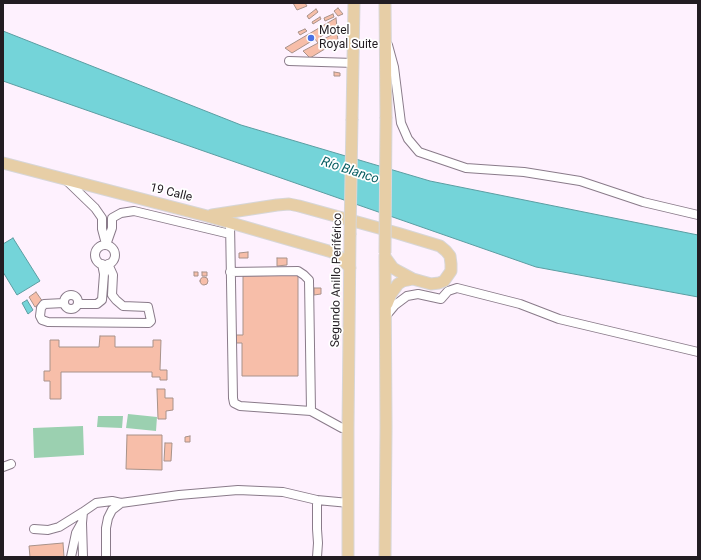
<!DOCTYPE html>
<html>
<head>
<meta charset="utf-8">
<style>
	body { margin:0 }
	#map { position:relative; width:701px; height:560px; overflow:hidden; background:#fef1fe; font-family:Roboto,sans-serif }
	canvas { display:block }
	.frame { position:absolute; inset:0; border:4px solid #221c22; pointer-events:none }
</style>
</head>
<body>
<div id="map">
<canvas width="701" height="560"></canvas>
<div class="frame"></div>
</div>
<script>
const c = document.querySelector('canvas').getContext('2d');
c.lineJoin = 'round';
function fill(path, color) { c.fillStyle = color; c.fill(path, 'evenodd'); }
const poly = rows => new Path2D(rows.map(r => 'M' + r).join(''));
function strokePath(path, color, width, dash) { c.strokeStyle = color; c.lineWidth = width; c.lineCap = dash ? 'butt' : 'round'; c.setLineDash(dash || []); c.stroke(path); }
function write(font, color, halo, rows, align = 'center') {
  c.font = font + ' Roboto,sans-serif'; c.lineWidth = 3.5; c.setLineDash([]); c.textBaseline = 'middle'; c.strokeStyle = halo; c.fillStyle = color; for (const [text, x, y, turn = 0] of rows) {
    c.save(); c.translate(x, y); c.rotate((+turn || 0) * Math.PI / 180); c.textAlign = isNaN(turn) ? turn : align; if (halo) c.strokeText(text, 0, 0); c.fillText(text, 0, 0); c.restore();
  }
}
fill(poly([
	[128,414,157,417,156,431,126,428],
	[98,416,123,416,122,428,97,427],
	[83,426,84,455,34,458,33,428]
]), '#9bd0b0');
const water = poly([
	[3,31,241,125,430,181,698,235,698,297,536,267,3,81,3,31],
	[13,238,40,281,17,295,3,272,3,244,13,238],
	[27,300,33,310,28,314,22,303,27,300]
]);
fill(water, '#74d4d9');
strokePath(water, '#5b9da2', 1);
const building = poly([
	[293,3,305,3,307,6,297,10,293,3],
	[338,8,343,14,338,16,334,11,338,8],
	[316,9,318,12,309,19,307,16,316,9],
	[333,14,334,17,325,21,324,18,333,14],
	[320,17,321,19,313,24,312,22,320,17],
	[336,18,337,27,320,37,322,40,337,32,338,41,310,58,303,51,318,43,315,39,292,53,285,48,336,18],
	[305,29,307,31,300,35,298,32,305,29],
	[334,72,340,73,340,76,334,76,334,72],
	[248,252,248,258,239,258,239,253,248,252],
	[277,258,287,258,287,265,277,266,277,258],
	[194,272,198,272,198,276,194,276,194,272],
	[202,272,207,272,207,276,202,276,202,272],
	[298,275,298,376,242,376,242,343,236,343,236,335,243,335,243,276,298,275],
	'200 281a4 4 0 1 1 8 0a4 4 0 1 1-8 0Z',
	[314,288,321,288,321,294,314,295,314,288],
	[36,292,43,302,35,307,29,297,36,292],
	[100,336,115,336,115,347,153,347,153,340,161,340,160,370,167,370,167,380,160,380,160,377,152,377,152,372,61,372,61,399,50,399,50,381,44,381,44,371,50,371,50,340,59,340,59,347,99,347,100,336],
	[157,389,165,389,165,398,173,398,173,410,166,411,166,419,158,419,157,389],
	[127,435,162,435,162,470,126,469,127,435],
	[190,436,190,442,185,442,185,437,190,436],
	[165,443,172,443,171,461,164,461,165,443],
	[63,543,64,557,30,557,29,546,63,543]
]);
fill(building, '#f7bea9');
strokePath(building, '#a8928a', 1);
const minor = poly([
	[388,45,394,67,401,123,408,139,419,152,466,168,524,172,580,181,643,202,698,215],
	[289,61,354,63],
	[66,180,95,208,102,218,102,229,106,244],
	[230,223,233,398,234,403,240,406,311,411,342,428,348,428],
	[106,245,112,228,112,218,121,213,134,211,230,234],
	'95 255a10 10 0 1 1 20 0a10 10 0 1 1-20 0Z',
	[230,272,298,271,304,275,309,280,311,411],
	'64 302a7 7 0 1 1 14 0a7 7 0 1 1-14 0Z',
	[64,303,44,304,41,308,40,316,42,320,48,322,149,323,151,321,148,307,123,306,116,300,112,295,113,275,108,264],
	[78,304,97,304,102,300,104,274,102,264],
	[385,317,395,305,407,296,418,294,441,299,448,291,457,288,520,304,559,319,698,352],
	[3,467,11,464],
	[34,529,48,530,59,527,83,512],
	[71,557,76,533,81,524],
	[83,557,82,523,83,512,96,503,112,501,121,503],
	[106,557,106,528,108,518,112,510,121,503,179,495,238,490,283,492,317,500,349,503],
	[317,557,318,543,317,529,317,500]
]);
const major = poly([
	[385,3,386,117],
	[352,119,354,3],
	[3,163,207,216,332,252,341,258,350,268],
	[212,215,277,205,289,204,299,206,397,233,440,246,446,251,450,256,451,264,451,271,444,281,439,283,431,284,413,279,398,271,393,268,385,257],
	[387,304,391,294,398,284,403,281,413,279],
	[348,557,348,428,350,235],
	[385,557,386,427,385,256]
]);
strokePath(minor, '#8a7b8a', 10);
strokePath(major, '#d7d6d7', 13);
strokePath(minor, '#fff', 8);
strokePath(major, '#e7cea6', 11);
const majorBridge = poly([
	[350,235,352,119],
	[385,253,386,117]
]);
strokePath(majorBridge, '#d7d6d7', 13, []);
strokePath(majorBridge, '#e7cea6', 11);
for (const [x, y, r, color] of [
	[311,38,4,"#4b72e5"]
]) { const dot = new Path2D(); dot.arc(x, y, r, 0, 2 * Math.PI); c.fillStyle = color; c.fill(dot); strokePath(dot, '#fff', 1.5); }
write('12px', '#221c22', '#fff', [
	["Motel",319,31],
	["Royal Suite",319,45]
], 'left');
write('12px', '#221c22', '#fff', [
	["19 Calle",171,193,14],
	["Segundo Anillo Periférico",337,280,-89]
]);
write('italic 13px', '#085e62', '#fff', [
	["Río Blanco",350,171,18]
]);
</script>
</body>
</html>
